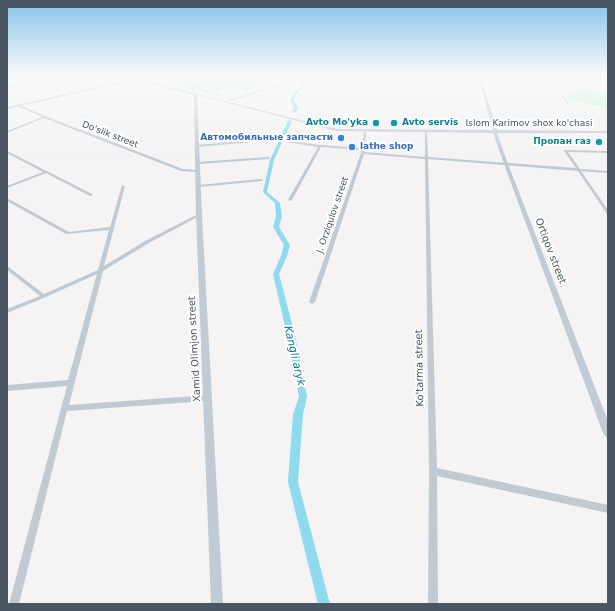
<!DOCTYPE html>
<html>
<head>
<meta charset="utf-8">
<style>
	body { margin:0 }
	#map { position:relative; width:615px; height:611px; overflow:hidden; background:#f5f3f3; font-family:"DejaVu Sans",sans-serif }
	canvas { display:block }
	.frame { position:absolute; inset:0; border:8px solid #4a5661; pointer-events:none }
</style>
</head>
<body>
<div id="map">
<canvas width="615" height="611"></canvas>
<div class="frame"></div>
</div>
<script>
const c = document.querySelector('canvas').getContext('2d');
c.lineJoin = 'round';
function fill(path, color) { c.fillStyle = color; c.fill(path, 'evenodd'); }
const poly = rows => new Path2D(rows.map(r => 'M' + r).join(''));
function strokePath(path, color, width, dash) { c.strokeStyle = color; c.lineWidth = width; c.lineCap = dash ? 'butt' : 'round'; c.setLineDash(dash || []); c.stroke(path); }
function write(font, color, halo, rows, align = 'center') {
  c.font = font + ' "DejaVu Sans",sans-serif'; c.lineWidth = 4; c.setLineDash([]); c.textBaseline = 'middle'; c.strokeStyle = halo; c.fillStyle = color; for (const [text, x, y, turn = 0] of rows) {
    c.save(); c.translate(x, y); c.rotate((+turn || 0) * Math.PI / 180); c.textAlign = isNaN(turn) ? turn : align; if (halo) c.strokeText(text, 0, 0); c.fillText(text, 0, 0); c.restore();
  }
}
fill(poly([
	[36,76,56,80,7,93,7,90]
]), '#fce8e6');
fill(poly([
	[167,75,268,75,250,90,229,87,212,92,221,94,218,96,145,77,190,85,170,80,179,77],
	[578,89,608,94,608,108,569,100,566,97]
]), '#c3f1d5');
fill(poly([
	[152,75,164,75,153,77,152,75],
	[294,75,296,75,305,80,305,85,296,94,294,101,298,107,296,112,294,113,292,112,294,107,290,101,294,93,303,85,303,81,294,75],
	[290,120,292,121,274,160,267,192,280,203,282,216,279,227,290,245,287,256,279,274,295,335,307,397,303,414,298,482,330,604,318,604,288,482,293,414,299,397,287,335,273,274,281,256,284,245,273,227,276,216,275,203,263,192,270,160,288,121,290,120]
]), '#90daee');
fill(poly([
	[191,75,193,75,194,90,193,91,192,90,191,75],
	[312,75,314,75,230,101,228,100,312,75],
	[600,75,602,75,564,97,570,105,568,105,562,97,600,75],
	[18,104,45,116,183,169,198,170,200,171,198,172,181,171,44,118,7,133,7,131,42,117,17,106,18,104],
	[365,130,366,131,365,152,425,157,425,131,426,130,427,131,428,157,576,168,564,151,565,150,608,151,608,153,568,152,580,169,608,171,608,173,581,171,608,210,608,214,607,214,578,171,428,159,437,468,608,505,608,513,437,476,438,604,428,604,429,471,425,159,364,154,315,302,312,304,309,302,361,153,362,150,321,147,292,200,290,201,288,200,318,147,286,142,285,142,285,140,320,145,362,148,364,131,365,130],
	[275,138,276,138,276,140,197,147,195,146,197,145,275,138],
	[7,151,92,194,93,195,90,196,46,173,7,188,7,186,43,172,7,153,7,151],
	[268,157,270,158,269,159,198,164,196,163,198,162,268,157],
	[261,179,263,180,262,181,199,187,197,186,199,185,261,179],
	[122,185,125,186,104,266,145,241,198,214,200,214,201,215,149,243,103,271,69,405,208,395,210,396,211,398,210,400,208,401,67,411,19,604,9,604,67,386,7,391,7,385,68,380,97,274,46,297,7,313,7,309,40,296,7,270,7,266,44,294,98,270,109,230,66,234,7,201,7,198,69,232,110,227,122,185]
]), '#c1cad2');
fill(poly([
	[33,75,35,75,7,89,7,87,33,75],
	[119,75,121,75,135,78,153,75,153,76,138,79,194,93,196,92,197,94,336,129,493,130,478,75,480,75,497,130,608,131,608,133,497,133,508,164,608,421,608,438,605,436,603,433,504,164,493,133,336,131,197,95,202,215,223,604,211,604,196,215,194,95,135,80,7,109,7,107,132,79,119,75]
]), '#c1cbd6');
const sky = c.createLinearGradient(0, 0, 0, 160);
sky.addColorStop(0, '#85c3ea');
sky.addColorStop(0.47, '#fafafa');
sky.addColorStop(1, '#fafafa00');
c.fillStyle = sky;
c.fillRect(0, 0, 615, 160);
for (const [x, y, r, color] of [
	[376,123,4,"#0f9aa8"],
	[394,123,4,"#0f9aa8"],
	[341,138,4,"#3f7fe0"],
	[599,142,4,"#0f9aa8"],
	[352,147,4,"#3f7fe0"]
]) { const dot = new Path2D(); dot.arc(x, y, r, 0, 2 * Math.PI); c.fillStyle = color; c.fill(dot); strokePath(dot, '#fff', 1.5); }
write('bold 9px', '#0d838f', '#fff', [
	["Avto Mo'yka",368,123],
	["Avto servis",402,123,"left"],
	["Пропан газ",591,142]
], 'right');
write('9px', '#4a5661', '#fff', [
	["Islom Karimov shox ko'chasi",529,124],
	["Do'slik street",110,135,21],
	["J. Orziqulov street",333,215,-71]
]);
write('bold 9px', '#366cbe', '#fff', [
	["Автомобильные запчасти",333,138],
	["lathe shop",360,147,"left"]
], 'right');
write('10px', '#4a5661', '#fff', [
	["Ortiqov street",550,251,69],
	["Xamid Olimjon street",195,349,-93],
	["Ko'tarma street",420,368,-91]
]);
write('italic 11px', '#0c7c9b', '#fff', [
	["Kangli aryk",294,356,77]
]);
</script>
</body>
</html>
